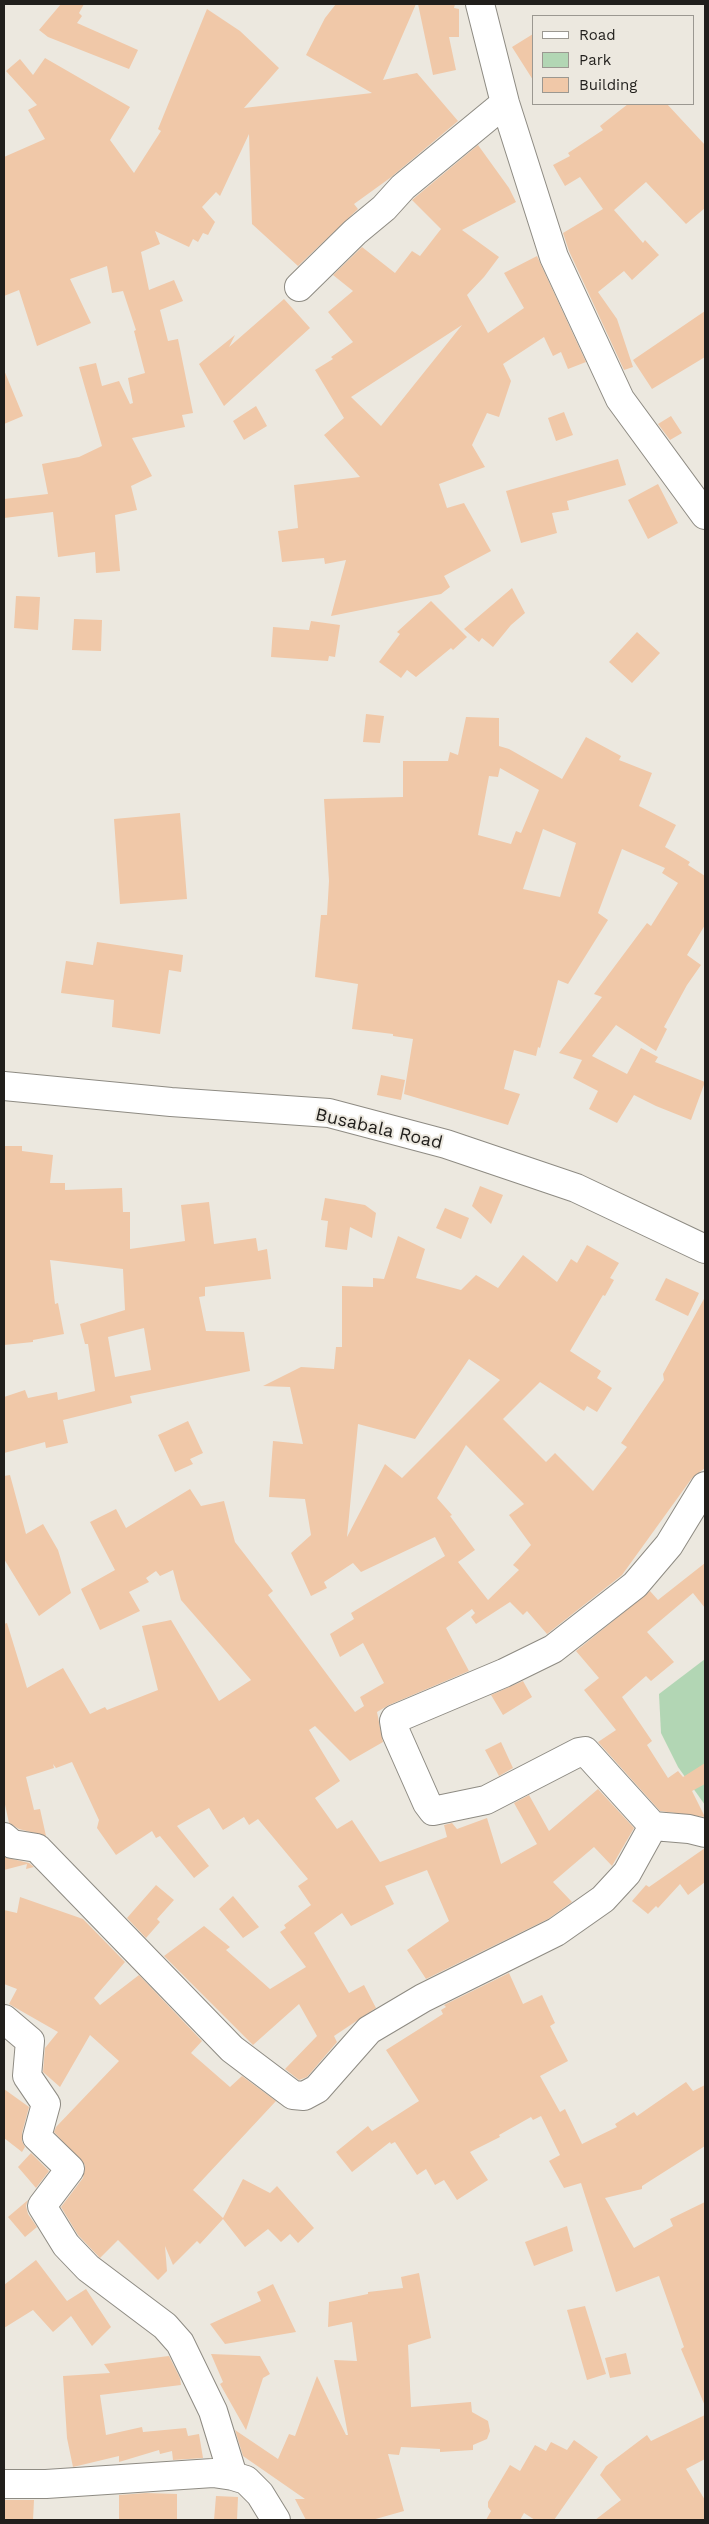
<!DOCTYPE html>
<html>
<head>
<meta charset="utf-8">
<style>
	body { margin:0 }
	#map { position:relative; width:709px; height:2524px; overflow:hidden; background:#ece8df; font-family:"Work Sans",sans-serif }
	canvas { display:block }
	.frame { position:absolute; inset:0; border:5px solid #211f1c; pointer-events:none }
	.legend { position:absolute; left:532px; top:15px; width:162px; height:90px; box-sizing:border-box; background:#ece8df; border:1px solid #9b9891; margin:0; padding:6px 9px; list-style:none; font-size:15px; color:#211f1c }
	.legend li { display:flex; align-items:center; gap:10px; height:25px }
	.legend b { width:25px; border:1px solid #9b9891 }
</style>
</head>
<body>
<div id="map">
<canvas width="709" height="2524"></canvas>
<div class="frame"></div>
<ul class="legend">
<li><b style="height:6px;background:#fff"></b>Road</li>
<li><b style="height:14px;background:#b2d6b4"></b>Park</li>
<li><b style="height:14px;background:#f0c8a8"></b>Building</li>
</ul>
</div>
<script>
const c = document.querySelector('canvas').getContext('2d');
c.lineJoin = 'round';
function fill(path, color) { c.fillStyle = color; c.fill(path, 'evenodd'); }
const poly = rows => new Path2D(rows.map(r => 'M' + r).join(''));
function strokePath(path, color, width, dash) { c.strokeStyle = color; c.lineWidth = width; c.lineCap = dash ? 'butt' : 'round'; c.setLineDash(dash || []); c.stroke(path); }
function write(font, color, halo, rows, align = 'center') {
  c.font = font + ' "Work Sans",sans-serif'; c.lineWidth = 4; c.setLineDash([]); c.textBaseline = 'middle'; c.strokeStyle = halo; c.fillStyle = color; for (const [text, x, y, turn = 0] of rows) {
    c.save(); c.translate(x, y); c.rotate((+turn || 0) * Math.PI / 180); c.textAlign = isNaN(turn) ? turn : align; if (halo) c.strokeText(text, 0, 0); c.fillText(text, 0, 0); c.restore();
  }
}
fill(poly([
	[705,1659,705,1805,678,1767,661,1733,659,1694]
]), '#b2d6b4');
fill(poly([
	[61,4,84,4,79,13,82,16,77,23,138,50,129,69,48,37,39,30],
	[336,4,416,4,383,80,417,73,458,121,390,178,354,204,358,209,298,266,252,224,249,134,220,196,216,192,202,207,215,222,208,235,203,233,198,242,193,239,189,247,155,231,160,244,141,252,149,290,174,280,183,301,160,310,168,341,178,339,193,413,182,415,185,427,132,438,152,476,131,486,137,510,115,515,120,571,96,573,95,552,58,557,53,512,4,518,4,499,48,494,42,464,79,457,102,446,79,367,96,363,102,386,119,381,130,404,133,403,128,378,145,373,134,331,136,330,123,291,112,293,107,266,70,279,91,323,37,346,19,290,4,296,4,157,45,139,28,110,37,105,6,71,20,59,33,75,45,58,130,107,110,140,134,173,161,131,158,129,207,9,240,31,279,68,244,108,372,93,306,55,325,18],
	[418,4,455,4,454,8,459,9,459,37,449,37,456,70,433,75],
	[533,34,533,80,512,47],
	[628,104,667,104,705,145,705,208,686,224,646,182,614,210,643,243,645,240,659,255,632,280,624,271,598,292,617,319,633,367,624,370,569,251,563,233,603,209,580,177,565,186,553,165,570,156,568,153,603,130,600,126],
	[478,145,509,188,516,202,462,230,499,257,484,277,467,295,488,333,524,308,504,273,537,256,586,362,568,369,561,352,553,356,544,337,503,364,511,381,499,417,487,413,472,445,485,467,439,484,447,508,464,503,491,551,444,576,450,587,441,594,331,616,346,560,325,564,324,558,282,562,278,531,298,528,294,485,360,477,324,435,344,418,315,370,333,359,331,357,353,342,328,312,353,291,333,275,362,247,395,273,412,251,420,256,441,229,412,200],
	[462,325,381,426,351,397],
	[284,299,310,328,224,406,199,364,235,335,229,347],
	[705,311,705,357,652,389,633,360],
	[4,370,23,416,4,424],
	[256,406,267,426,244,440,233,421],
	[564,412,573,435,556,441,548,418],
	[671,416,682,433,670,440,658,424],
	[618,459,626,485,567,501,569,510,552,513,557,533,521,543,506,491],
	[658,484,678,523,648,539,628,500],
	[512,588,525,613,511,625,493,647,482,638,479,642,464,629],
	[16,596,40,597,38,630,14,628],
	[431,601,467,637,453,650,451,648,416,677,407,670,401,678,379,662,400,634,397,632],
	[74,619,102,620,101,651,72,650],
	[311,621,340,625,335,657,329,656,328,661,271,657,273,627,309,630],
	[637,632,660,653,632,683,609,662],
	[366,714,384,716,380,743,363,742],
	[466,717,499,718,499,746,509,749,562,779,586,737,621,756,619,760,652,773,639,806,676,825,665,847,690,862,688,865,705,876,705,925,687,955,701,965,687,985,664,1027,667,1029,656,1051,616,1025,592,1056,627,1074,641,1048,658,1057,655,1062,705,1082,691,1120,656,1106,634,1095,617,1123,589,1109,598,1091,573,1078,582,1060,559,1053,602,997,594,994,647,923,651,926,678,883,662,873,665,868,622,849,598,913,608,920,568,984,558,980,540,1048,538,1047,536,1056,514,1050,504,1089,520,1094,508,1125,404,1094,413,1039,393,1036,393,1034,352,1029,358,984,315,977,321,915,327,915,329,881,324,799,403,797,403,761,448,761,450,752,458,755],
	[500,768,539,790,521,833,516,831,511,844,478,835,489,776,498,777],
	[543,829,576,843,560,897,523,889],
	[180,813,187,899,120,904,114,819],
	[97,942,183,955,181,972,169,970,160,1034,112,1027,114,1000,61,993,66,961,93,965],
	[381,1075,405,1080,401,1100,377,1095],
	[4,1146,22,1146,22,1151,53,1155,50,1183,65,1183,65,1190,122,1188,123,1212,130,1212,130,1249,185,1241,181,1205,209,1202,214,1244,256,1238,258,1251,267,1249,271,1279,205,1287,205,1296,199,1297,206,1331,244,1332,250,1371,130,1396,132,1403,63,1420,68,1443,46,1448,45,1442,4,1453,4,1397,25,1390,28,1398,57,1392,58,1400,95,1391,88,1344,85,1344,80,1324,125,1310,123,1269,50,1260,55,1304,58,1303,64,1334,33,1340,33,1342,4,1345],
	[144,1328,151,1370,115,1377,108,1337],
	[480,1186,503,1195,491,1224,472,1206],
	[325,1198,365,1205,376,1213,372,1238,350,1227,347,1250,325,1247,328,1221,321,1220],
	[445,1208,469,1218,461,1239,436,1228],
	[398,1236,425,1249,416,1278,461,1290,476,1275,498,1288,523,1255,557,1282,571,1259,577,1263,587,1245,619,1263,610,1278,614,1280,605,1296,603,1295,570,1351,601,1371,597,1378,612,1388,597,1412,587,1406,584,1411,540,1382,503,1419,546,1462,555,1453,593,1491,627,1447,621,1443,664,1380,663,1374,705,1297,705,1468,692,1478,622,1575,547,1634,527,1611,523,1615,510,1602,476,1624,471,1617,475,1613,472,1609,446,1628,469,1671,389,1705,377,1712,383,1742,350,1761,315,1726,309,1730,340,1781,315,1798,337,1829,352,1820,380,1862,447,1837,444,1825,452,1823,457,1829,487,1818,501,1864,537,1844,514,1803,529,1795,549,1831,598,1789,634,1828,612,1866,594,1847,553,1882,572,1902,548,1919,426,1979,407,1950,449,1921,427,1870,385,1886,394,1904,351,1926,342,1913,314,1933,349,1993,364,1985,376,2008,334,2036,337,2042,307,2077,299,2080,285,2069,317,2036,299,2004,253,2045,164,1956,204,1926,230,1947,226,1950,270,1989,306,1967,280,1932,286,1928,284,1925,311,1905,298,1886,308,1879,258,1819,249,1825,244,1817,223,1830,209,1808,177,1826,209,1866,194,1878,160,1836,156,1838,152,1831,116,1855,97,1828,99,1820,72,1762,56,1768,53,1764,54,1768,26,1777,34,1810,40,1809,46,1836,19,1829,9,1823,4,1800,4,1624,7,1623,27,1688,63,1668,90,1714,105,1707,107,1710,158,1690,142,1626,171,1620,219,1701,251,1680,181,1600,173,1570,160,1576,156,1571,146,1578,149,1582,129,1592,140,1611,100,1630,81,1589,115,1570,90,1522,116,1509,126,1528,190,1489,201,1506,224,1501,235,1542,273,1591,268,1595,355,1712,364,1706,360,1697,384,1683,363,1643,340,1657,330,1634,354,1619,351,1613,445,1556,435,1537,361,1572,353,1563,324,1582,327,1588,311,1596,291,1553,311,1535,305,1499,269,1497,273,1441,303,1444,290,1387,263,1386,301,1367,334,1369,336,1347,342,1347,342,1286,373,1287,373,1278,384,1279],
	[469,1359,500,1380,402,1478,385,1464,347,1537,358,1424,415,1439],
	[466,1445,524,1504,509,1515,531,1545,513,1565,519,1570,488,1600,458,1562,475,1550,450,1516,452,1515,437,1498],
	[666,1278,699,1293,688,1316,655,1300],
	[188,1421,203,1453,190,1459,193,1464,175,1472,158,1435],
	[10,1475,26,1534,43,1524,58,1550,71,1593,39,1616,4,1559,4,1476],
	[705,1563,705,1608,693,1593,647,1632,674,1662,651,1681,646,1676,622,1697,652,1741,647,1745,668,1778,678,1771,683,1777,705,1763,705,1784,692,1791,705,1817,660,1811,598,1742,616,1730,584,1690,599,1678,576,1651,650,1591,658,1600],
	[523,1681,532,1697,503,1715,491,1695],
	[501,1742,513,1768,499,1776,485,1750],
	[705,1848,705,1882,688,1895,680,1884,658,1908,656,1906,648,1914,632,1901,646,1885,649,1887],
	[4,1857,29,1863,34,1867,26,1869,27,1864,4,1870],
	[156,1885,174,1900,157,1919,160,1922,146,1938,127,1918],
	[233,1896,259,1927,243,1938,219,1909],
	[20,1897,83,1919,125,1962,94,1998,100,2005,139,1975,202,2041,191,2053,230,2087,242,2076,276,2101,193,2190,223,2218,243,2179,270,2193,277,2186,314,2228,298,2243,290,2234,281,2242,268,2229,245,2247,223,2219,200,2244,197,2241,173,2265,165,2246,167,2271,158,2280,118,2240,100,2258,78,2235,61,2207,83,2178,85,2165,54,2132,56,2127,119,2061,90,2035,60,2087,43,2072,45,2048,58,2032,9,2004,17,1989,4,1984,4,1910,17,1913],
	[509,1973,523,2004,542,1995,555,2023,550,2026,568,2061,540,2076,560,2112,565,2109,582,2144,617,2127,615,2124,634,2112,637,2116,686,2082,693,2091,705,2085,705,2146,642,2186,642,2189,605,2198,634,2248,673,2226,670,2219,705,2202,705,2406,681,2349,684,2347,659,2276,616,2292,581,2183,564,2188,549,2161,560,2155,541,2116,533,2120,531,2117,499,2135,500,2137,470,2152,488,2180,457,2200,444,2180,435,2185,426,2169,417,2175,395,2142,391,2144,390,2142,352,2172,336,2152,368,2126,372,2131,419,2101,386,2050,443,2014,441,2010,446,2007,444,2005],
	[4,2089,29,2107,22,2133,22,2141,25,2147,22,2152,4,2138],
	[31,2153,49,2171,36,2188,18,2167],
	[28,2200,26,2206,28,2214,37,2227,25,2237,8,2217],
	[567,2226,573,2251,534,2266,525,2242],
	[36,2260,67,2301,86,2289,111,2327,92,2346,71,2316,53,2332,33,2310,4,2328,4,2285],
	[419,2273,431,2338,408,2345,411,2407,471,2402,472,2412,488,2421,490,2431,487,2439,473,2445,473,2450,440,2452,440,2449,401,2447,399,2455,388,2454,404,2511,372,2520,306,2520,295,2499,305,2499,243,2456,235,2430,278,2459,289,2434,295,2436,317,2376,346,2435,348,2435,334,2360,357,2361,352,2322,328,2327,329,2302,368,2294,368,2292,403,2288,401,2277],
	[273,2284,296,2332,225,2344,210,2324,261,2301,257,2292],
	[585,2306,606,2374,587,2380,567,2310],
	[626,2353,631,2374,610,2378,605,2358],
	[211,2354,260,2356,270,2374,263,2378,246,2430,220,2384,223,2382],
	[169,2356,180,2378,181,2385,100,2395,106,2435,142,2427,143,2432,186,2428,188,2436,199,2434,203,2458,173,2460,172,2451,160,2454,159,2450,119,2462,119,2456,73,2467,67,2438,63,2376,110,2373,104,2364],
	[705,2415,705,2459,686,2469,705,2500,705,2520,595,2520,621,2500,600,2475,606,2466,647,2435,651,2441],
	[574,2440,598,2457,554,2520,535,2520,524,2513,520,2520,486,2520,491,2511,488,2507,488,2502,510,2465,520,2471,535,2445,546,2451,551,2442,567,2450],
	[146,2493,177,2494,177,2520,119,2520,119,2495],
	[216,2496,238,2497,237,2520,214,2520],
	[4,2500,34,2500,33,2520,4,2520]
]), '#f0c8a8');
const minor = poly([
	[480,4,505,103,554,257,620,399,705,515],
	[299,287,355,232,384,208,403,187,505,103],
	[4,1086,171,1102,329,1113,446,1144,576,1188,705,1249],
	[653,1826,585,1751,579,1752,486,1800,433,1811,427,1803,396,1733,394,1721,395,1719,504,1673,553,1649,635,1585,669,1545,705,1486],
	[4,1837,12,1844,37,1848,232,2049,293,2095,304,2096,317,2089,369,2030,423,1998,556,1932,603,1899,627,1873,653,1826,689,1829,705,1833],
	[4,2019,30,2041,27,2076,46,2104,37,2137,70,2169,42,2206,66,2245,88,2268,165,2326,180,2343,213,2411,233,2476],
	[4,2484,46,2484,213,2473,233,2476,246,2480,260,2494,276,2520]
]);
strokePath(minor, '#8e8b83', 30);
strokePath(minor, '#fff', 28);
write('18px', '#211f1c', '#ece8df', [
	["Busabala Road",379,1129,13]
]);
</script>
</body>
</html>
